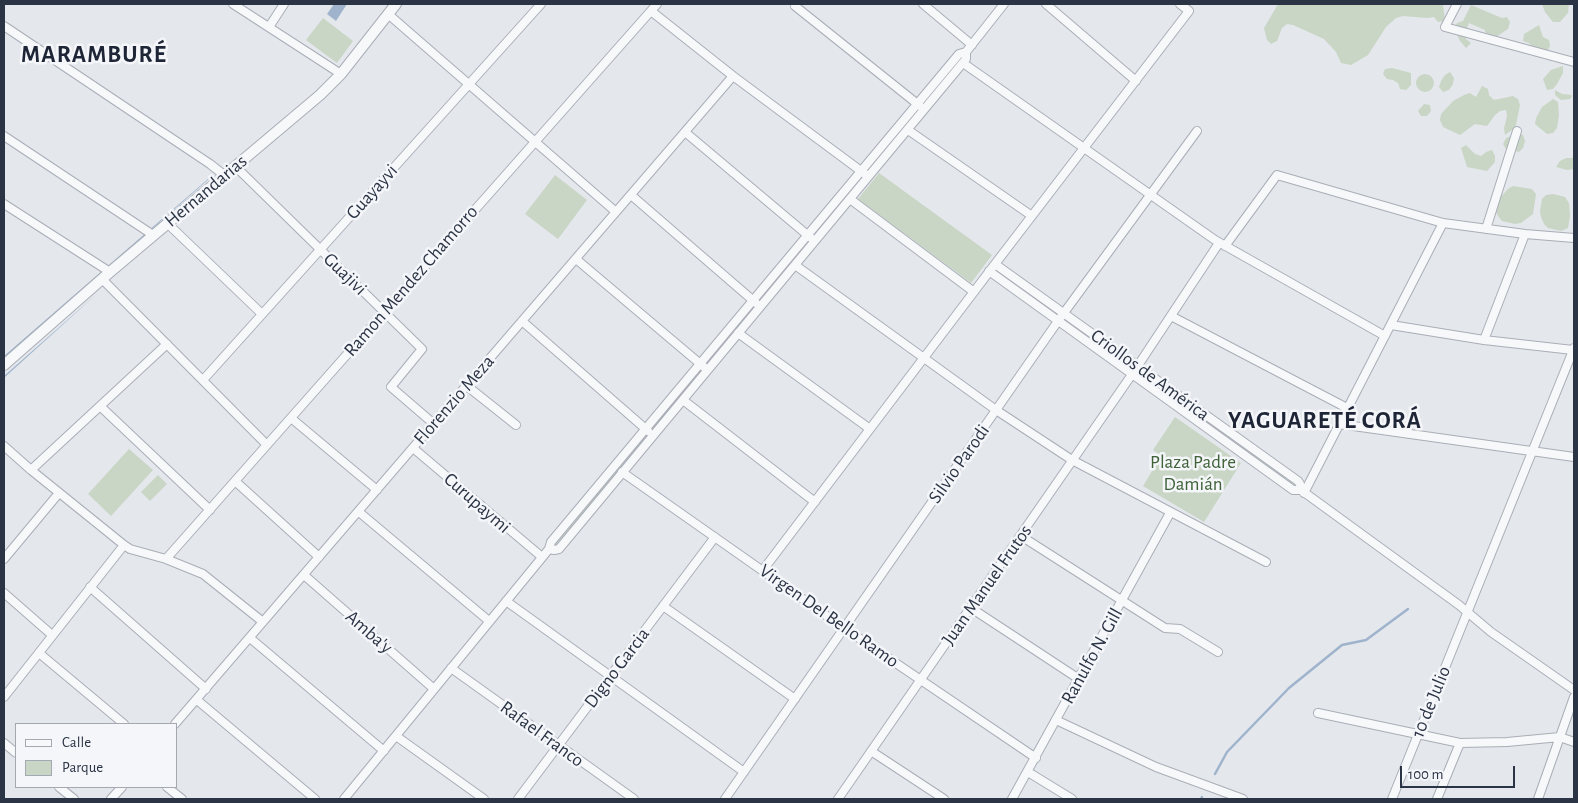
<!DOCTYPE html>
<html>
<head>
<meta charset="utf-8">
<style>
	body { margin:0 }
	#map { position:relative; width:1578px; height:803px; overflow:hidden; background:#e4e7ec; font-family:"Alegreya Sans",sans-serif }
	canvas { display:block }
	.frame { position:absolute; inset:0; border:5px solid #2b3445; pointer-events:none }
	.legend { position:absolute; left:15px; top:723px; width:162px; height:65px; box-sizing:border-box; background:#f4f6f9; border:1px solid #a4a8b1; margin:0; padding:6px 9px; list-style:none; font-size:15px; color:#2b3445 }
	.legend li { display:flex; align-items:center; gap:10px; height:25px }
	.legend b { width:25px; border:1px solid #a4a8b1 }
	.scale { position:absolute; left:1400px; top:766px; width:115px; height:22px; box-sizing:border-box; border:2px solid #2b3445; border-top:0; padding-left:6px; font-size:15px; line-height:18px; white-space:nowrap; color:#2b3445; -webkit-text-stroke:4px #f4f6f9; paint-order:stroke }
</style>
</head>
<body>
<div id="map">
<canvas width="1578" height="803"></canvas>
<div class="frame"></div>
<ul class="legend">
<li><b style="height:6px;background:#f7f8fa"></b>Calle</li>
<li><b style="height:14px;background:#c9d6c5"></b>Parque</li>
</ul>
<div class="scale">100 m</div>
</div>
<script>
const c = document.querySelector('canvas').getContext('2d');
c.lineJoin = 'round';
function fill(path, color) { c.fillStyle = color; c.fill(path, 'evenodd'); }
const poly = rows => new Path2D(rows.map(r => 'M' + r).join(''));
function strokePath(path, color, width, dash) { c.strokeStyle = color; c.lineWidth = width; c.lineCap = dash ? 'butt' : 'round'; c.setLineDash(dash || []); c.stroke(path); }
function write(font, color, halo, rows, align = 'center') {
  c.font = font + ' "Alegreya Sans",sans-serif'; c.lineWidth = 5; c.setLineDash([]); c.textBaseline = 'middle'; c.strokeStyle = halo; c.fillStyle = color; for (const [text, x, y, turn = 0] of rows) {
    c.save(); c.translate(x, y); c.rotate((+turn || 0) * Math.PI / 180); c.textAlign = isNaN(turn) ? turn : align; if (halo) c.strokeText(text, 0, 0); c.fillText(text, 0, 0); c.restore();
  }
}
fill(poly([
	[1278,4,1443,4,1445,21,1438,22,1434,17,1428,18,1403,16,1396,18,1386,27,1368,55,1351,65,1341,63,1336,52,1324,39,1293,25,1287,24,1282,28,1277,41,1271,44,1267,40,1264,28],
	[1542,4,1569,4,1568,13,1560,22,1553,22,1545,12],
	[1471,5,1502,18,1507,17,1510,22,1508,29,1496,37,1490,36,1485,32,1485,30,1469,23,1465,33,1466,39,1471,43,1466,48,1460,41,1454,29,1457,23,1463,21],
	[323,18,353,41,337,63,306,40],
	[1539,25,1543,37,1549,40,1550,46,1546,54,1533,48,1529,43,1523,41,1524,34],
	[1563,66,1563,73,1557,84,1553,89,1547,90,1543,79,1551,70],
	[1392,68,1411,73,1411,85,1406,90,1400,89,1398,83,1393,80,1387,79,1383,74,1385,69],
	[1450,72,1454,78,1453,84,1449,90,1443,92,1439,87,1441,81,1445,75],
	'1416 83a9 9 0 1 1 18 0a9 9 0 1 1-18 0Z',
	[1482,86,1488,89,1489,95,1494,100,1513,96,1518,99,1520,105,1516,125,1512,130,1505,135,1504,128,1507,116,1506,110,1500,111,1495,115,1487,126,1475,124,1460,135,1443,127,1440,120,1441,114,1453,101,1464,95,1470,93,1476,97],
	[1555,90,1562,94,1571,95,1572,96,1570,99,1561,100,1555,95],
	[1553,99,1558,102,1559,115,1557,128,1553,133,1547,134,1535,124,1536,118,1542,107],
	[1424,104,1430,105,1431,111,1427,116,1421,116,1418,111],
	[915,112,917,113,871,167,870,166],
	[1518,133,1523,135,1525,141,1523,148,1519,152,1506,149,1503,144,1506,138],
	[1466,145,1475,154,1481,156,1486,152,1492,150,1495,156,1495,162,1487,171,1467,167,1461,148],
	[1574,156,1574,169,1567,170,1556,167,1560,161,1566,158,1572,158],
	[879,173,992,255,971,283,858,199],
	[555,175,587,200,558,239,525,214],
	[857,181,859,183,817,234,815,233],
	[1513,186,1532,189,1536,194,1533,214,1521,223,1515,224,1502,221,1498,216,1495,210,1499,199,1508,189],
	[1553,194,1565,197,1569,203,1570,216,1568,228,1561,231,1548,228,1544,224,1541,217,1540,211,1542,199,1546,195],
	[804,244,807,245,762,298,761,297],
	[1003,274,1052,310,1052,311,1050,311,1002,277],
	[751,308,753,310,709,362,708,360],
	[1067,320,1130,365,1130,367,1066,322],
	[697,373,699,375,653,428,652,426],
	[1140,373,1207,419,1207,422,1206,423,1139,375],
	[1175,417,1241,463,1204,522,1143,486,1161,456,1153,450],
	[1215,426,1296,484,1296,486,1295,487,1213,430],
	[644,437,646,438,555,546,554,544],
	[129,449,153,470,111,516,88,494],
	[158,475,167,484,150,501,141,492]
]), '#c9d6c5');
fill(poly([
	[334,4,347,4,336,21,327,14],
	[211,173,209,179,4,358,4,356,208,179],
	[99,292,5,377,4,377,4,376]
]), '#9fb4cc');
strokePath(poly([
	[1215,774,1227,752,1289,688,1342,645,1366,640,1408,609],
	[1201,799,1202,797]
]), '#9fb4cc', 2.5);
const minor = poly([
	[233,4,341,74],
	[923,4,972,45],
	[1046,4,1136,81],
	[1457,4,1445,27,1574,62],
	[795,6,920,106],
	[651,11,733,76,865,174],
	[388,14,616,212],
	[4,26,210,164,224,175],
	[269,27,284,4],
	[963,63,1215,240,1385,336],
	[908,130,1032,216],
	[685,132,811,238],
	[4,136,153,235],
	[235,166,422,349,391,387,434,424],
	[631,195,756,303],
	[850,199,974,292],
	[4,204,110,272],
	[167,223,262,314],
	[1486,229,1517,131],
	[1525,234,1574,238],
	[1225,246,1277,175,1443,223,1525,234,1484,340],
	[576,259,704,367],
	[995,264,1298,481,1300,484,1301,490],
	[795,265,996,410,1072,460,1266,562],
	[989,271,1293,490,1301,490,1459,605,1491,632,1574,690],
	[102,279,267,445],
	[1171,316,1347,408],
	[522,321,648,431],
	[1391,325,1484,340,1573,350],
	[738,333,870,429],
	[203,380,541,4],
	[467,386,516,425],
	[683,400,815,502],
	[100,406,210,510],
	[291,418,377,490],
	[1339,424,1574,457],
	[4,446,31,470,124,545,130,549,166,559,203,574,263,622],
	[413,448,542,557],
	[31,470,167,344],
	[622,472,844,628,1036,758],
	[235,481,319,557],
	[1304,493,1443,223],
	[359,512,489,621],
	[1021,536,1165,628,1180,629,1218,652],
	[549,549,554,550,559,549,966,59,966,52,1004,4],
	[4,559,59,493],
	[166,559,657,4],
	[763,570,995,264,1189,11,1180,4],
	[304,575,434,689],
	[90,587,206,689],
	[4,593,52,635],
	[506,601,744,772],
	[663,606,795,699],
	[971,608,1079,679],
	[250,638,384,751],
	[39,653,124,724],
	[451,668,634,799],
	[4,697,124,545],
	[197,700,315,799],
	[1318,713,1460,743,1507,742,1560,737,1574,742],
	[1056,720,1156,767,1243,799],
	[175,724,733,76],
	[396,736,484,799],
	[4,743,16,753],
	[871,751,944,799],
	[1028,772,1072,799],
	[59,787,74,799],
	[167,787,182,799],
	[111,799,122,787],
	[344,799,549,549,551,542,959,54,966,52],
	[518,799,715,537],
	[725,799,1058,321,1197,131],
	[838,799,1135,370,1219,243],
	[1012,799,1170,513],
	[1392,799,1574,348],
	[1437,799,1460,743],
	[1538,799,1574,697]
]);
const tertiary = poly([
	[4,365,110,272,320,95,341,74,396,4]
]);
strokePath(minor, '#a9aeb7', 10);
strokePath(tertiary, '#a9aeb7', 12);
strokePath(minor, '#f7f8fa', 8);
strokePath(tertiary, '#f7f8fa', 10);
write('19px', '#2b3445', '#f4f6f9', [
	["Hernandarias",206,191,-40],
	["Guayayvi",372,192,-48],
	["Guajivi",345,274,44],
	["Ramon Mendez Chamorro",411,281,-49],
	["Criollos de América",1150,375,36],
	["Florenzio Meza",454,400,-49],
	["Silvio Parodi",959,464,-55],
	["Curupaymi",477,503,41],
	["Juan Manuel Frutos",987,585,-55],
	["Virgen Del Bello Ramo",829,616,35],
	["Amba'y",369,632,41],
	["Ranulfo N. Gill",1092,656,-61],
	["Digno Garcia",617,668,-53],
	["10 de Julio",1431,702,-68],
	["Rafael Franco",542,734,36]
]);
write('19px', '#3f6138', '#f4f6f9', [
	["Plaza Padre",1193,462],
	["Damián",1193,484]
]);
c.letterSpacing = '1px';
write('bold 24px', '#1d2536', '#f4f6f9', [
	["MARAMBURÉ",94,55],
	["YAGUARETÉ CORÁ",1325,421]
]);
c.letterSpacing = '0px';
</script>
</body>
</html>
